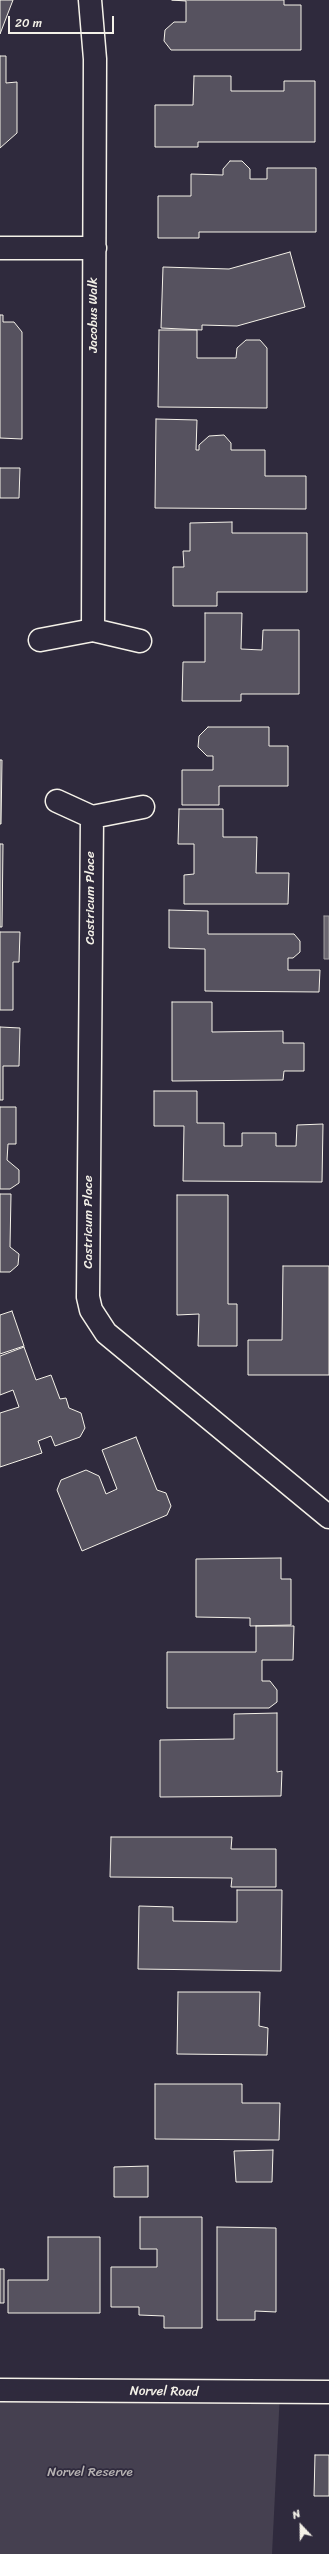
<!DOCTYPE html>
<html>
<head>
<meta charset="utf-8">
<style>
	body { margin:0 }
	#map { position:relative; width:329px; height:2554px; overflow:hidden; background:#2f2a3d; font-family:Sriracha,sans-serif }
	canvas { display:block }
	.north { position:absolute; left:281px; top:2506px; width:40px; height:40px; -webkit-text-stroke:3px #2f2a3d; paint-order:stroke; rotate:338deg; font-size:11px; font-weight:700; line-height:16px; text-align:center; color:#f4f1e8 }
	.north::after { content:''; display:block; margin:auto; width:14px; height:18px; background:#f4f1e8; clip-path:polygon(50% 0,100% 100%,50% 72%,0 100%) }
	.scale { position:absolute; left:8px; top:16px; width:106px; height:18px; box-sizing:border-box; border:2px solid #f4f1e8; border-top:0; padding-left:5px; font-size:12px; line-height:14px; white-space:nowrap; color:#f4f1e8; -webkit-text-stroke:3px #2f2a3d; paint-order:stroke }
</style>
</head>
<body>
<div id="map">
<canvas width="329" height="2554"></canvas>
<div class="north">N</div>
<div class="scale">20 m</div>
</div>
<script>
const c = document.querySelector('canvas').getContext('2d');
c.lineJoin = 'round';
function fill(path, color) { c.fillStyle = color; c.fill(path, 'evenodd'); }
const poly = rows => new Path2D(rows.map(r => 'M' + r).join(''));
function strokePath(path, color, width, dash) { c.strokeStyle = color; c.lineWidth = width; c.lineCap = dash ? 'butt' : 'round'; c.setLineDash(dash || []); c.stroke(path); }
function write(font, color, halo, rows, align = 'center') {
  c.font = font + ' Sriracha,sans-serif'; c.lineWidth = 3.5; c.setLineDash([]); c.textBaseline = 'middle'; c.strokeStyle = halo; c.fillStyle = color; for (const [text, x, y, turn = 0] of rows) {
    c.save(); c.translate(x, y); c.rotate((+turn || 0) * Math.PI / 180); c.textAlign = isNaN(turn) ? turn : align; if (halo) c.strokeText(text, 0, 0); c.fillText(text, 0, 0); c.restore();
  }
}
fill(poly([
	[0,2390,280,2392,272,2554,0,2554]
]), '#454050');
const water = poly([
	[324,916,329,916,329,959,324,959,324,916]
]);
fill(water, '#6a6670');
strokePath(water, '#a19ea0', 1);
const building = poly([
	[0,0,13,0,0,34,0,0],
	[172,0,284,0,284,5,301,5,301,50,171,50,164,41,165,30,174,22,186,22,186,1,172,0],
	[0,56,6,56,6,83,17,82,17,133,0,148,0,56],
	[194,76,231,76,231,91,284,91,284,81,315,81,315,142,198,142,198,147,155,147,155,105,193,105,194,76],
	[230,161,242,161,250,169,250,179,267,179,267,168,316,168,316,232,199,232,199,238,158,238,158,196,191,196,191,174,223,175,223,169,230,161],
	[290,252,305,307,237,326,202,325,202,330,161,328,163,267,229,269,290,252],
	[0,315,3,315,3,322,14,322,22,332,22,439,0,438,0,315],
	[159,330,197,330,197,358,236,358,237,348,246,340,260,340,267,348,267,408,158,407,159,330],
	[156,419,197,420,196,450,199,450,199,445,209,436,224,435,231,443,231,450,265,450,265,476,306,476,306,509,155,508,156,419],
	[0,468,20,468,19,498,0,498,0,468],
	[232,522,232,533,307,533,307,592,217,592,217,606,173,606,173,567,184,567,183,551,190,551,190,523,232,522],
	[205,613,242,613,241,649,262,650,263,630,299,630,299,694,241,694,241,701,182,701,183,662,205,662,205,613],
	[208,727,269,727,269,746,288,746,288,786,219,786,219,805,182,805,182,770,213,770,213,756,207,756,198,747,199,736,208,727],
	[0,760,2,760,1,824,0,824,0,760],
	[179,809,223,809,223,837,257,837,256,873,289,873,288,904,184,904,184,875,194,874,194,844,178,844,179,809],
	[0,844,3,844,2,927,0,927,0,844],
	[169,910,208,911,208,934,294,934,300,941,300,952,293,958,288,958,288,970,320,970,319,992,205,991,205,949,169,948,169,910],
	[0,932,20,932,19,962,13,962,13,1010,0,1010,0,932],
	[172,1002,212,1002,212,1032,283,1031,283,1043,304,1043,304,1071,284,1071,283,1080,172,1081,172,1002],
	[0,1027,20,1028,19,1066,3,1066,3,1100,0,1100,0,1027],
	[154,1091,197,1091,197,1123,224,1123,224,1146,242,1146,242,1133,276,1133,276,1146,296,1146,297,1125,323,1124,322,1182,183,1181,184,1126,154,1126,154,1091],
	[0,1107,16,1107,16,1144,8,1144,7,1160,19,1170,19,1183,10,1189,0,1189,0,1107],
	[0,1194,11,1194,10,1247,19,1254,18,1265,10,1272,0,1272,0,1194],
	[177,1195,228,1195,228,1304,237,1304,237,1346,198,1346,199,1314,177,1315,177,1195],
	[283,1266,329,1266,329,1375,248,1375,248,1340,282,1340,283,1266],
	[12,1311,24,1346,0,1354,0,1315,12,1311],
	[24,1347,36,1380,51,1375,60,1399,66,1398,69,1408,81,1413,85,1428,80,1437,55,1446,51,1436,38,1441,42,1453,0,1467,0,1413,19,1407,13,1390,0,1395,0,1356,24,1347],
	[136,1437,157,1490,166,1493,171,1506,167,1515,82,1551,57,1490,61,1480,86,1470,99,1476,106,1494,117,1489,102,1450,136,1437],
	[281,1558,281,1579,291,1579,291,1625,250,1626,250,1618,196,1617,196,1559,281,1558],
	[256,1626,294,1626,293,1660,262,1660,262,1681,270,1681,277,1690,277,1702,269,1708,167,1708,167,1652,256,1652,256,1626],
	[277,1713,277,1772,282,1771,281,1796,160,1797,160,1740,234,1739,234,1714,277,1713],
	[111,1837,232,1837,231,1849,276,1849,276,1887,231,1887,232,1878,110,1877,111,1837],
	[237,1890,282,1890,281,1971,138,1969,139,1906,173,1907,173,1921,237,1922,237,1890],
	[178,1992,260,1992,259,2026,268,2028,267,2055,177,2054,178,1992],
	[155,2084,242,2084,242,2103,280,2103,279,2140,155,2139,155,2084],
	[273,2150,272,2182,236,2182,234,2151,273,2150],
	[148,2166,148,2197,114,2197,114,2167,148,2166],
	[140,2217,202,2217,202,2328,164,2328,164,2316,139,2315,139,2307,111,2307,111,2267,157,2267,157,2249,140,2249,140,2217],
	[217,2227,276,2228,276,2312,255,2311,255,2320,217,2320,217,2227],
	[48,2237,100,2237,100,2313,8,2313,8,2280,48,2280,48,2237],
	[0,2269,4,2269,4,2303,0,2303,0,2269],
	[315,2455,329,2455,329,2496,314,2496,315,2455]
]);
fill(building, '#56525f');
strokePath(building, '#f4f1e8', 1);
const minor = poly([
	[90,0,95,59,93,630],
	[0,248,95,248],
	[40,640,93,630,140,641],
	[57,801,92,817,143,807],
	[92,817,88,1297,91,1310,106,1333,329,1517],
	[0,2390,329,2392]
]);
strokePath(minor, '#f4f1e8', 25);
strokePath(minor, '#2f2a3d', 22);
write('13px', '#f4f1e8', '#2f2a3d', [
	["Jacobus Walk",94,315,-90],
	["Castricum Place",91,898,-90],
	["Castricum Place",89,1222,-90],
	["Norvel Road",164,2392,1]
]);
write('13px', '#b7b3b3', '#2f2a3d', [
	["Norvel Reserve",90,2473]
]);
</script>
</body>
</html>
